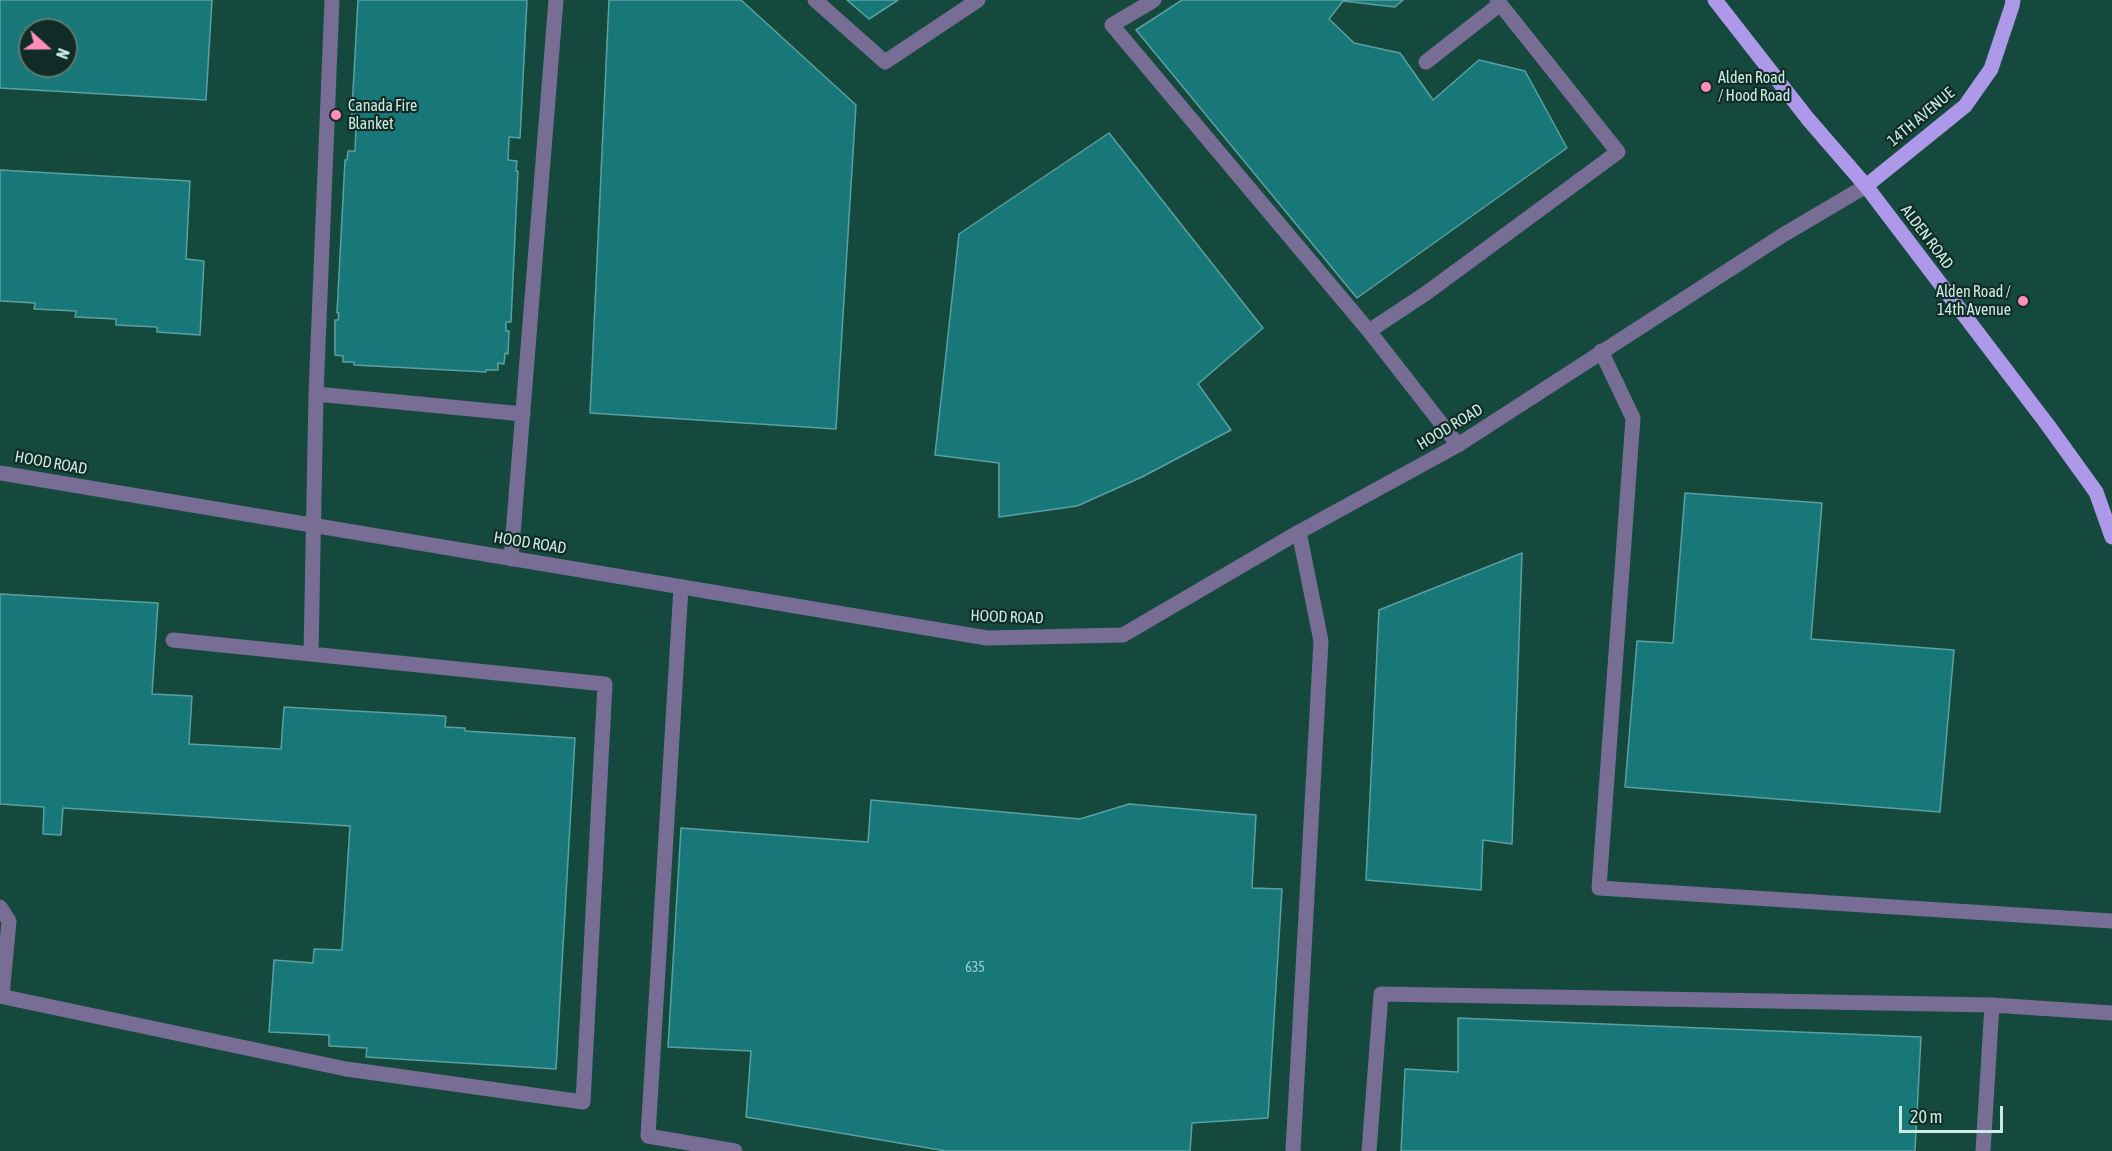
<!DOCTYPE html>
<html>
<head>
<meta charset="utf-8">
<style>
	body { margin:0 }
	#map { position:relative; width:2112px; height:1151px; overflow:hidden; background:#16493e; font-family:"Asap Condensed",sans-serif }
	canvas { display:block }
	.north { position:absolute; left:18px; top:18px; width:60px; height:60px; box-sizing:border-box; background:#112c26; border:2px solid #5b7971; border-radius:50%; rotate:111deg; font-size:16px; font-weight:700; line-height:24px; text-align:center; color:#cbece2 }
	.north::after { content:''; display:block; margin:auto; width:21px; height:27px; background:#ff8eba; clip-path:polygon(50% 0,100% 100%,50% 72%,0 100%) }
	.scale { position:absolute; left:1899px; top:1106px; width:104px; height:27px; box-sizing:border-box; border:3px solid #cbece2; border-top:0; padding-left:8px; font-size:18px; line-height:21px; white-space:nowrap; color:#cbece2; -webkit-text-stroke:4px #112c26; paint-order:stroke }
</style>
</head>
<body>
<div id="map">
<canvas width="2112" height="1151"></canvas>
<div class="north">N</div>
<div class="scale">20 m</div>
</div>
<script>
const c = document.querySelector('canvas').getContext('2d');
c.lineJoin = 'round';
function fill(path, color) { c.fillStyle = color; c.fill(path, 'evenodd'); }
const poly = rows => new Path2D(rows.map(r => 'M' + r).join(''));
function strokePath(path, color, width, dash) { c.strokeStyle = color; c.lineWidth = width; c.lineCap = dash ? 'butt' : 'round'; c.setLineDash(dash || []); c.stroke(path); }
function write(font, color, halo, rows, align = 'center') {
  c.font = font + ' "Asap Condensed",sans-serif'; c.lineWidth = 4.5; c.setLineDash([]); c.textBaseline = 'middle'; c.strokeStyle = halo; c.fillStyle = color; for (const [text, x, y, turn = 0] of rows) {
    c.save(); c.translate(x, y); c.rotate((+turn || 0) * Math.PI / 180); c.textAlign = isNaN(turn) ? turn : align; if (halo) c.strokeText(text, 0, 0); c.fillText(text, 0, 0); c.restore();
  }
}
const building = poly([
	[0,0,212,0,206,100,0,88,0,0],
	[30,30,66,30,66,66,30,66,30,30],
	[358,0,527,0,520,138,509,137,508,160,517,161,516,171,518,171,511,322,506,322,506,331,509,331,508,354,505,353,504,364,498,363,498,370,486,370,486,372,354,365,354,362,343,362,343,356,335,355,335,320,338,320,339,313,337,313,345,160,347,160,348,151,355,151,356,129,351,128,358,0],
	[609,0,741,0,856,105,836,429,590,413,609,0],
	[847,0,898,0,869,19,847,0],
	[1182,0,1403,0,1395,7,1343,1,1329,19,1354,43,1400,53,1433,100,1479,60,1525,71,1567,148,1357,298,1136,30,1182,0],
	[1109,133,1263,328,1198,384,1231,430,1142,477,1077,506,999,517,999,463,935,455,959,234,1109,133],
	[0,170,190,181,186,259,204,261,200,335,157,332,157,327,116,325,116,319,75,317,76,311,34,309,35,303,0,301,0,170],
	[1685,493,1822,503,1811,639,1954,650,1940,812,1625,787,1637,641,1673,643,1685,493],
	[1522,553,1512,844,1483,840,1481,890,1366,880,1379,610,1522,553],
	[0,594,158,603,152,694,192,696,189,744,281,749,284,707,444,716,446,717,445,727,465,728,465,731,575,738,556,1069,366,1057,367,1048,329,1046,329,1035,269,1032,274,960,313,963,314,949,342,950,350,826,63,808,61,835,43,834,44,807,0,804,0,594],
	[871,800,1080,819,1129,804,1256,815,1252,888,1282,889,1268,1118,1192,1123,1190,1151,946,1151,746,1117,751,1051,668,1047,681,828,868,842,871,800],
	[1458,1018,1921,1037,1915,1151,1401,1151,1405,1069,1458,1072,1458,1018]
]);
fill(building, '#187879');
strokePath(building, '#5aa1a2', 1.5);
strokePath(poly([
	[332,0,316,394,523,414],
	[815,0,885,62,978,0],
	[1154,0,1112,25,1369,331,1458,445],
	[1426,62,1500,4],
	[1369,331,1425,294,1618,152,1497,0],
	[1601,351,1633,418,1599,888,2112,921],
	[0,473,987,638,1123,635,1299,532,1458,445,1783,235,1866,186],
	[511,559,556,0],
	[681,587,648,1136,735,1151],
	[311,654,316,394],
	[0,907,9,921,2,996],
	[0,996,346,1069,583,1102,605,684,173,640],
	[1293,1151,1321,641,1299,532],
	[1369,1151,1381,994,1992,1005,2112,1013],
	[1983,1151,1992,1005]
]), '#776d95', 15);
strokePath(poly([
	[1715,0,1808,119,1866,186,2047,424,2096,492,2112,537],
	[1866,186,1965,106,1991,69,2012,6,2013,0]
]), '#ae98e9', 15);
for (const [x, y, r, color] of [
	[1706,87,6,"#ff8eba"],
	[336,115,6,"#ff8eba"],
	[2023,301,6,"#ff8eba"]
]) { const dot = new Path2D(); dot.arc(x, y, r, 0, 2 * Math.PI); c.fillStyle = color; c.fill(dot); strokePath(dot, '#112c26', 2); }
write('14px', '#9ecfc8', null, [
	["635",975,968]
]);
write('16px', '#cbece2', '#112c26', [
	["Alden Road",1718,78],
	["/ Hood Road",1718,96],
	["Canada Fire",348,106],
	["Blanket",348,124],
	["Alden Road /",2011,292,"right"],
	["14th Avenue",2011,310,"right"]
], 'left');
write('16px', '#cbece2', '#112c26', [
	["14TH AVENUE",1921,117,-40],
	["ALDEN ROAD",1927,237,53],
	["HOOD ROAD",1450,427,-31],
	["HOOD ROAD",51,463,10],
	["HOOD ROAD",530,543,9],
	["HOOD ROAD",1007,617,2]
]);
</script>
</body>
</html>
